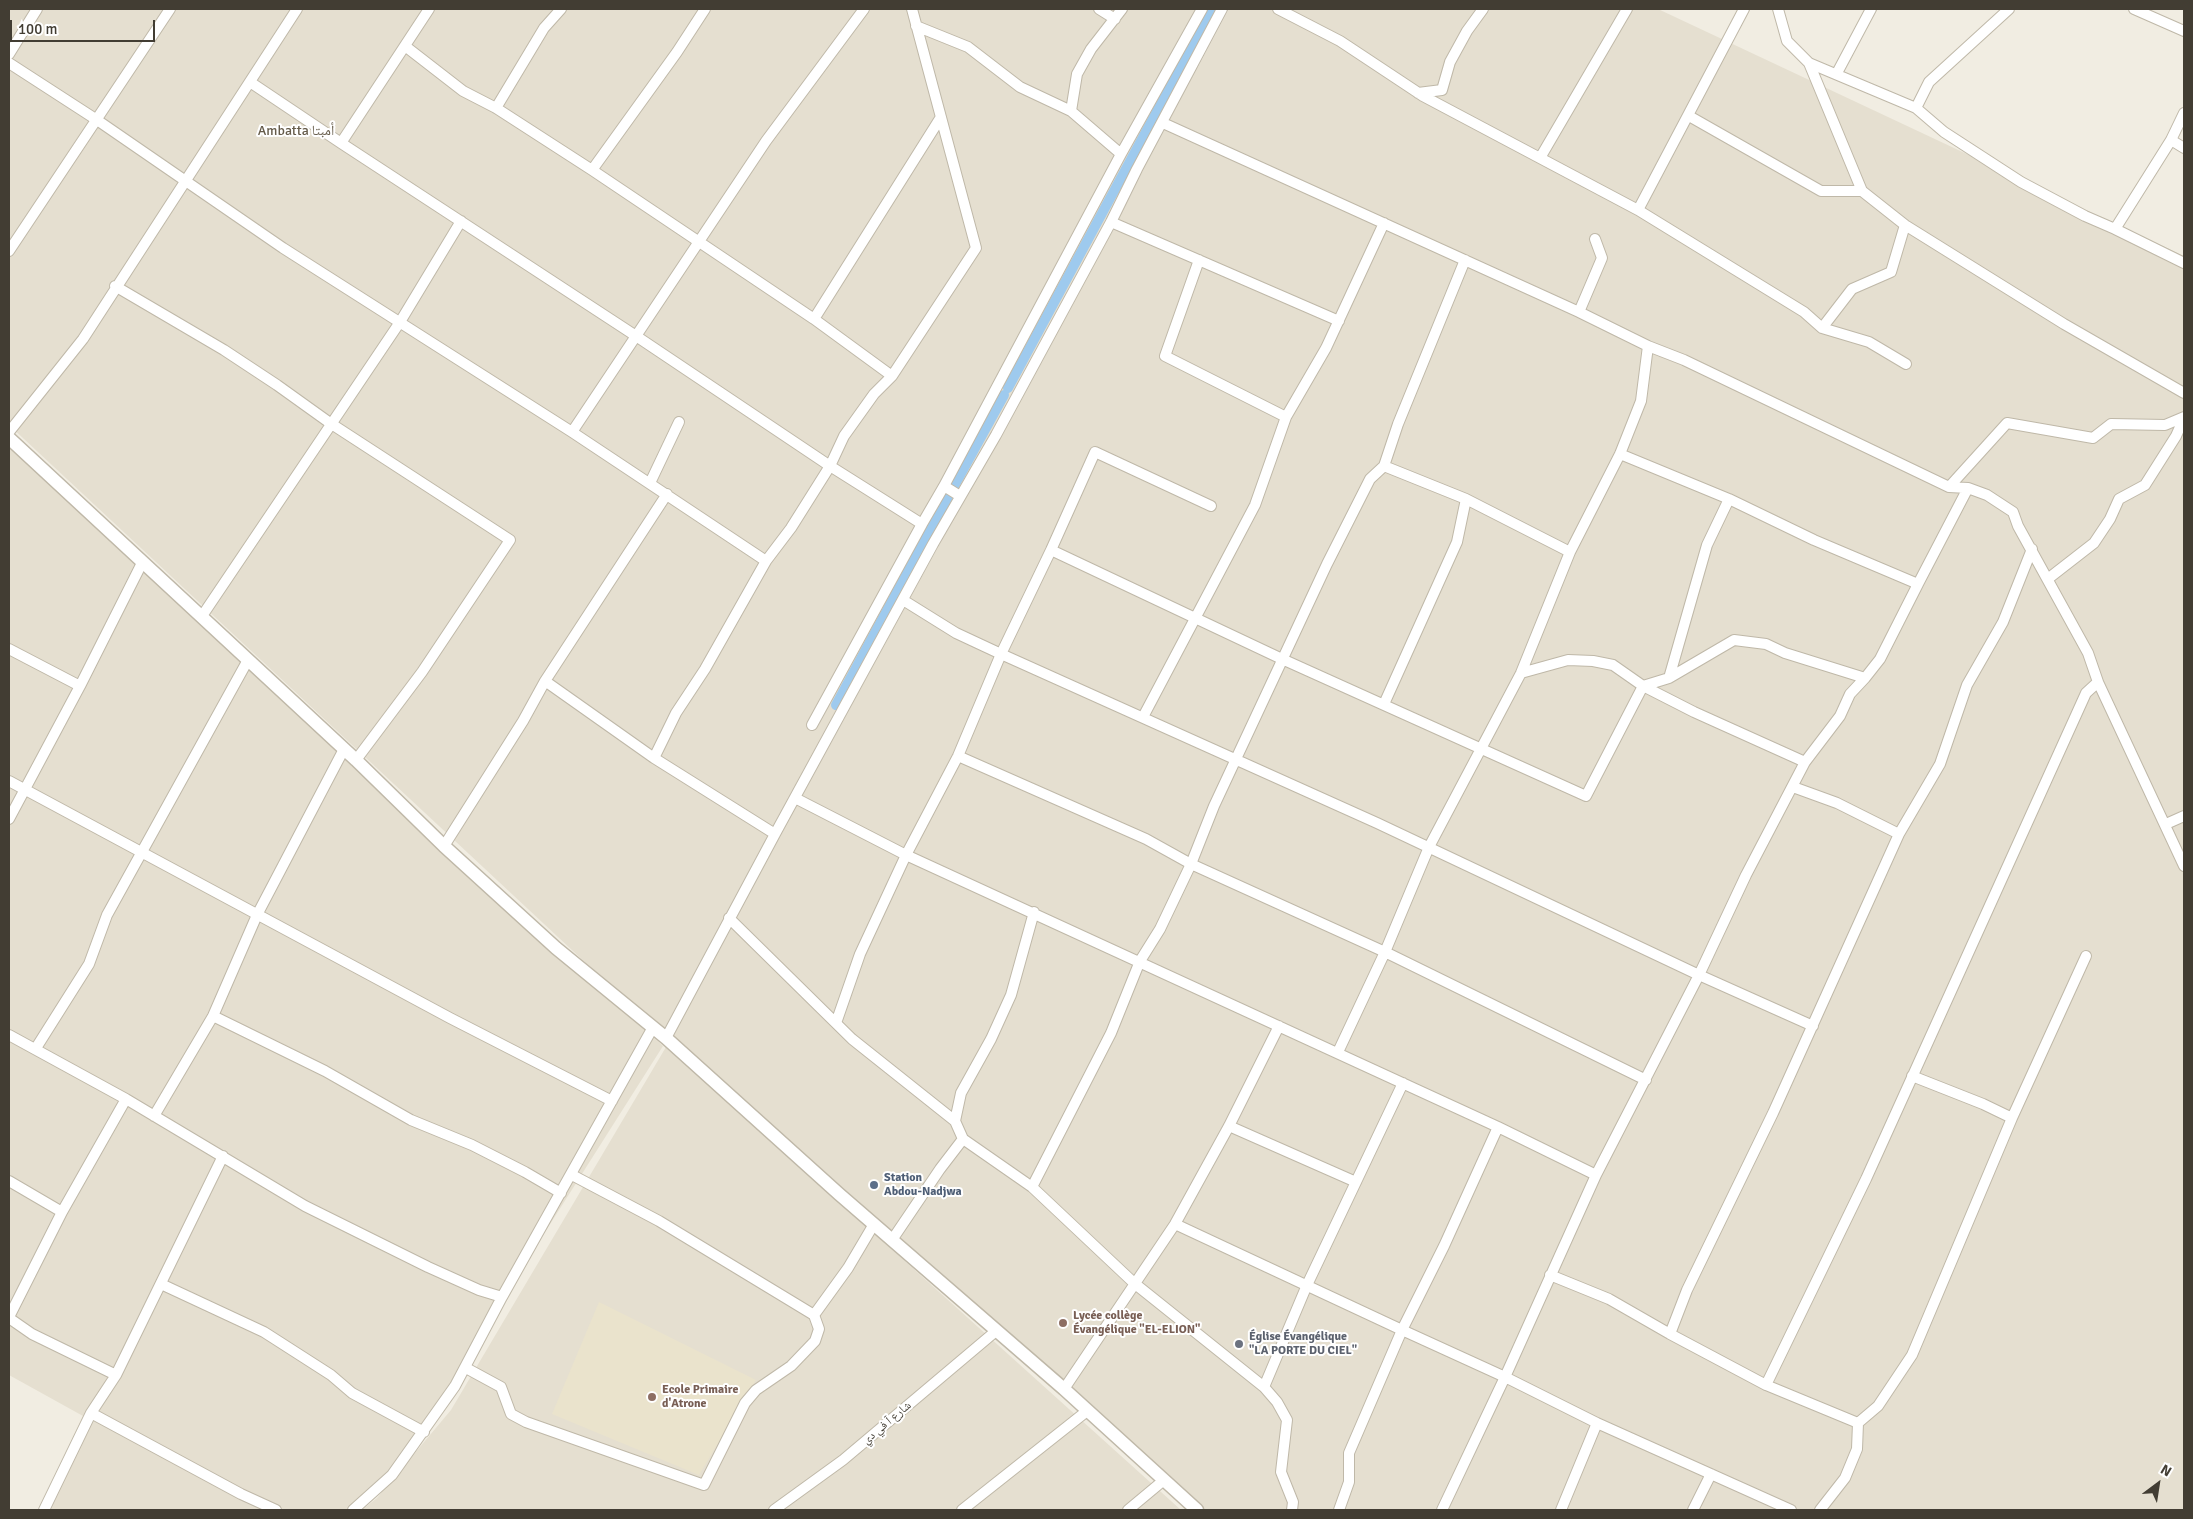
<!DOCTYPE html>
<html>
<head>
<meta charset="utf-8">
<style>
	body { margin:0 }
	#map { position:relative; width:2193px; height:1519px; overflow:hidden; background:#f1ede2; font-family:Signika,sans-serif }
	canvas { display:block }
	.frame { position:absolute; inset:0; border:10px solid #423d33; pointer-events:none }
	.north { position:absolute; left:2133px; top:1459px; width:50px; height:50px; -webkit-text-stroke:4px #fff; paint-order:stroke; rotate:31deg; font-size:14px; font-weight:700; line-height:20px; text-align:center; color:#423d33 }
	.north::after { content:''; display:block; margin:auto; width:18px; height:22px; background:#423d33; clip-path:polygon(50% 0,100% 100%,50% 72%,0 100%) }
	.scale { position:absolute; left:10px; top:20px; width:145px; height:22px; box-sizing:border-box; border:2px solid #423d33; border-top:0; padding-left:6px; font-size:15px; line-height:18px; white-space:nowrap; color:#423d33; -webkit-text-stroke:4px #fff; paint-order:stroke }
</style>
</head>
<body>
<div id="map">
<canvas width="2193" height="1519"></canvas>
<div class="frame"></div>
<div class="north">N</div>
<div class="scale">100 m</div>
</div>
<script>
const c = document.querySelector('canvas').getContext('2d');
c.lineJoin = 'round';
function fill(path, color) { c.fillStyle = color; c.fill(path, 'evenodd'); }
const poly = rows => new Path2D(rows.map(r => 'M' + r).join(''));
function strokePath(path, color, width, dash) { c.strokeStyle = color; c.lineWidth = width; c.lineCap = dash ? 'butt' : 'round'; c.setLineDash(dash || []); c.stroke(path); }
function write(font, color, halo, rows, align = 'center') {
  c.font = font + ' Signika,"Noto Naskh Arabic",sans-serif'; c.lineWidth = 4; c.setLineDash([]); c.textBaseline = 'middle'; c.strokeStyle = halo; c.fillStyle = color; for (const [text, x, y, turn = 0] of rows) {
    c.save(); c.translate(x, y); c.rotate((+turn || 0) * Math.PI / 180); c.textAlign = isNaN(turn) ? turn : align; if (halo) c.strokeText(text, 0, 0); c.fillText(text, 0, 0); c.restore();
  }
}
fill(poly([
	[9,9,1221,9,1197,69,1229,9,1658,9,2184,256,2184,1510,1201,1510,669,1038,1109,235,662,1034,9,425],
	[9,445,663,1046,528,1259,443,1411,354,1510,39,1510,83,1416,9,1375],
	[666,1047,704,1080,1181,1510,362,1510,377,1498,451,1410]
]), '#e5dfd0');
fill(poly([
	[599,1302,756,1380,699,1475,552,1414]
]), '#eae3cc');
strokePath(poly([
	[1008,388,1212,9],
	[954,486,1004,395],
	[836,705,948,497]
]), '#9ecaee', 10);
const minor = poly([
	[1099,9,1115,19],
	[1278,9,1340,41,1423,96,1638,210,1804,312,1822,328,1869,342,1906,364],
	[1778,9,1787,41,1809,63,1916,108,1944,132,2021,182,2085,216,2115,229,2184,263],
	[2134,9,2184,31],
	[916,26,968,47,1020,87,1071,111,1121,154],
	[405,46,463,91,496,108,592,170,814,319,892,376],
	[9,54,37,9],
	[9,63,97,120,283,248,572,432,766,561],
	[1809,63,1862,191,1905,225,2064,324,2184,393],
	[1837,73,1871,9],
	[250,82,341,143,636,336,830,466,922,524,944,486],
	[1418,93,1442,90,1450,62,1467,31,1483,9],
	[496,108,544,28,561,9],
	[1916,108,1929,82,2009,9],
	[1071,111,1077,74,1091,49,1122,9],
	[1689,116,1821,191,1862,191],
	[1163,123,1579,312,1648,346,1684,360,1949,487,1968,488,1987,495,2013,512,2018,526,2088,653,2098,682,2086,693,1866,1179,1766,1385],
	[2171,140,2184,148],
	[341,143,429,9],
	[1540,158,1627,9],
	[592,170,677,52,705,9],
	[1638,210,1744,9],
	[1111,222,1339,321],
	[2115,229,2171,140,2184,113],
	[9,251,170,9],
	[1199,260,1165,356,1286,417],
	[115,286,224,350,277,385,330,423,510,540,422,672,356,760],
	[1579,312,1602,258,1595,239],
	[814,319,941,117],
	[1822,328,1852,289,1891,272,1905,225],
	[9,432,83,339,297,9],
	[572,432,766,141,864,9],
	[1620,454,1729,499,1814,540,1918,584,1968,488],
	[1384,466,1466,499,1570,552],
	[650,483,679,422],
	[1949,487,2007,423,2093,438,2111,424,2165,425,2184,417],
	[960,496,944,486,1121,154,1202,9],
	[2032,549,2003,622,1967,685,1940,764,1899,834,1773,1113,1687,1290,1670,1334,1766,1385,1858,1423,1878,1406,1912,1355,2012,1118,2086,956],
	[1051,550,1282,659,1586,796,1643,686,1669,678,1734,640,1766,644,1785,653,1865,678,1880,659,1918,584],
	[2049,578,2094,543,2110,519,2119,499,2145,485,2176,436,2184,418],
	[903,600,956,633,1001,654,1377,823,1699,975,1813,1026],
	[202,616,400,322,461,221],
	[9,649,80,686],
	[1521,673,1568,660,1593,661,1613,665,1643,686,1694,712,1805,762],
	[1669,678,1707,545,1729,499],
	[545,681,654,758,775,834],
	[2098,682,2184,866],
	[1384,704,1457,542,1466,499],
	[1143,717,1255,505,1286,417,1326,348,1384,223],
	[812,725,922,524],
	[958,756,1146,839,1191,864,1385,952,1646,1080],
	[654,758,676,713,705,669,766,561,791,528,830,466,844,436,874,394,892,376,976,248,912,9],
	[9,781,450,1018,612,1101],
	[1793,787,1837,803,1899,834],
	[795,798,906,855,1498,1127,1596,1175,1505,1377,1442,1510],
	[9,819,80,686,142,563],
	[2166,824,2184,816],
	[444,846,523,721,545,681,667,494],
	[729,918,852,1039,955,1121,963,1139,1032,1187,1134,1283,1264,1387],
	[213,1016,325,1071,411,1120,472,1145,525,1172,561,1193],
	[836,1023,860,954,906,855,958,756,1001,654,1051,550,1095,452,1211,506],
	[9,1035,126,1099,305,1206,428,1267,479,1290,502,1297],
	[666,1038,775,834,933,544,996,435,1111,222,1137,169,1222,9],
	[36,1048,89,964,107,915,248,660],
	[1338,1052,1385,952,1429,847,1521,673,1570,552,1620,454,1641,401,1648,346],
	[1912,1076,1983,1104,2012,1118],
	[154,1116,213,1016,257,915,344,749],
	[955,1121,961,1093,991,1039,1011,995,1034,912],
	[1229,1126,1356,1182],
	[1498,1127,1444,1246,1402,1330,1505,1377,1597,1423,1791,1510],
	[1596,1175,1699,975,1746,875,1805,762,1840,716,1850,694,1865,678],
	[9,1181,62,1212],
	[1032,1187,1111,1033,1140,961,1160,929,1191,864,1214,806,1327,564,1370,479,1384,466,1398,424,1465,260],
	[1175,1224,1402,1330,1349,1453,1349,1482,1339,1510],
	[892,1240,940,1169,963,1139],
	[1550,1275,1609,1299,1670,1334],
	[161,1284,264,1332,331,1375,352,1393,424,1432],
	[814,1315,848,1268,874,1224],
	[9,1317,62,1212,126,1099],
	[9,1318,32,1334,116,1375],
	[466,1368,501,1387,511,1414,526,1422,704,1485,745,1403,756,1390,791,1366,815,1341,819,1329,814,1315,659,1221,572,1175],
	[1064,1389,1175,1224,1229,1126,1279,1026],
	[91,1413,241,1494,276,1510],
	[44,1510,91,1413,116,1375,223,1156],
	[353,1510,392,1475,455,1386,502,1297,652,1029],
	[774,1510,843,1460,996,1331],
	[962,1510,1087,1411],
	[1128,1510,1164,1480],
	[1292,1510,1293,1502,1281,1472,1287,1420,1277,1402,1264,1387,1307,1285,1403,1083],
	[1561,1510,1597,1423],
	[1693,1510,1711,1474],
	[1820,1510,1845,1478,1857,1449,1858,1423]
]);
const tertiary = poly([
	[9,438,356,760,444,846,556,948,666,1038,839,1194,1064,1389,1197,1510]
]);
strokePath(minor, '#bfb8a8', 12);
strokePath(tertiary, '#bfb8a8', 15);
strokePath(minor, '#fff', 10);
strokePath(tertiary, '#fff', 12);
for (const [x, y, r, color] of [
	[874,1185,5,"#5c6f8a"],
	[1063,1323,5,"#8d6e63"],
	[1239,1344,5,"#6b7280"],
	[652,1397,5,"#8d6e63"]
]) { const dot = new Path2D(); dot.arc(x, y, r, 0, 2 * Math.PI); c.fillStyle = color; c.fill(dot); strokePath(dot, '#fff', 2); }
write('bold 12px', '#4e5e75', '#fff', [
	["Station",884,1178],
	["Abdou-Nadjwa",884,1192]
], 'left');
write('bold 12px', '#785e54', '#fff', [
	["Lycée collège",1073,1316],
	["Évangélique \"EL-ELION\"",1073,1330],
	["Ecole Primaire",662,1390],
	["d'Atrone",662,1404]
], 'left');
write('bold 12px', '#5b616d', '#fff', [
	["Église Évangélique",1249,1337],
	["\"LA PORTE DU CIEL\"",1249,1351]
], 'left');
write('12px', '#423d33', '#fff', [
	["شارع آ في دي",887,1423,-40]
]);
write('14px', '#655b4a', '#fff', [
	["Ambatta أمبتا",296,131]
]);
</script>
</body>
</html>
